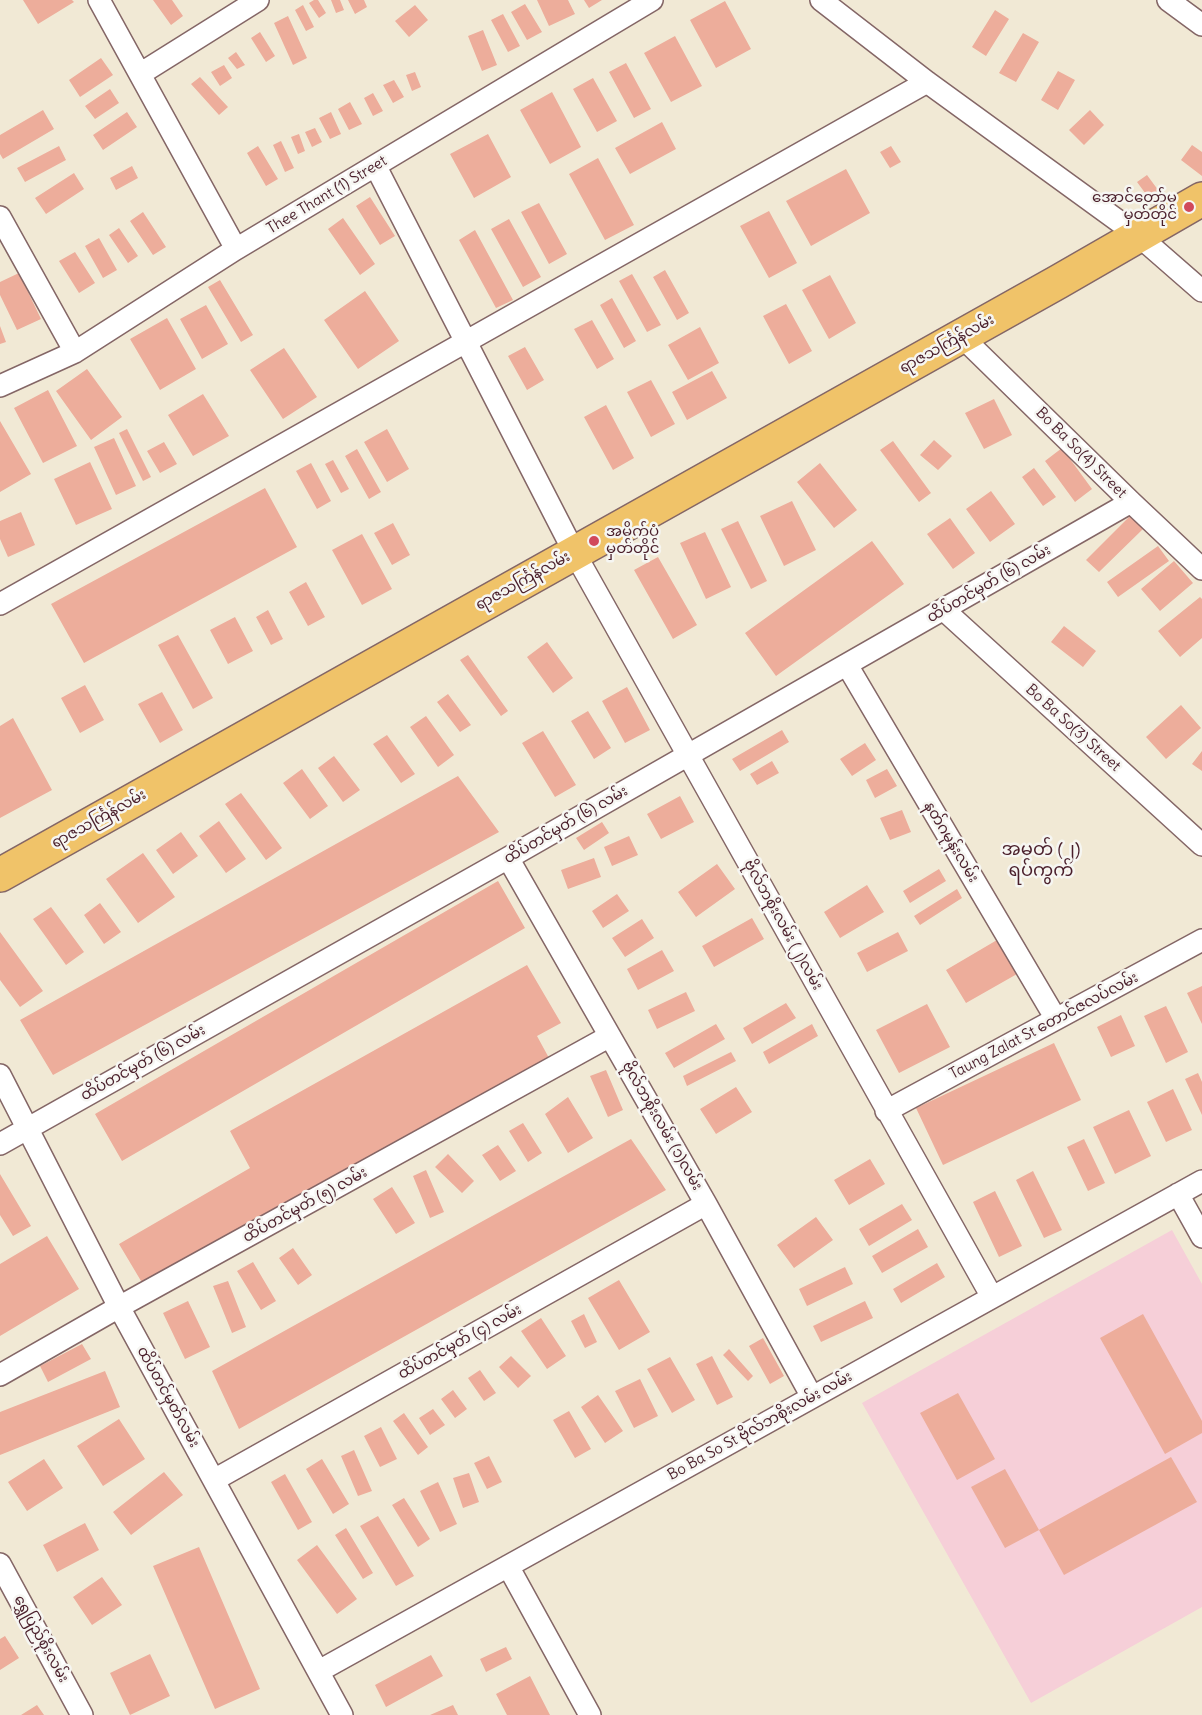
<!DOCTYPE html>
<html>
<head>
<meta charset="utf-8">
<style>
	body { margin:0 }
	canvas { display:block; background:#f1e9d5 }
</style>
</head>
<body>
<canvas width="1202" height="1715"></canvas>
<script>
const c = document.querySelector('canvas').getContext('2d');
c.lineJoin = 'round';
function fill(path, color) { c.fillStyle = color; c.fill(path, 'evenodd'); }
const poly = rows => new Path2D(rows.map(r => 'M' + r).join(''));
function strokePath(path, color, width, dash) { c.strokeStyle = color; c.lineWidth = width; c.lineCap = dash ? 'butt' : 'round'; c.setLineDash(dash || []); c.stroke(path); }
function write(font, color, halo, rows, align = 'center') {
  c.font = font + ' Delius,"Noto Sans Myanmar",sans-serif'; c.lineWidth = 5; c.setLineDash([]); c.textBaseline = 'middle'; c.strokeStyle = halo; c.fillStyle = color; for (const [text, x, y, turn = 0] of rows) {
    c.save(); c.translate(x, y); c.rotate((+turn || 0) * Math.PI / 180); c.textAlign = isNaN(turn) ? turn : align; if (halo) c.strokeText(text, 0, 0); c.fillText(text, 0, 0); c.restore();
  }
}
fill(poly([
	[1172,1230,1202,1284,1202,1607,1031,1703,862,1403]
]), '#f6cfd8');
fill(poly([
	[23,0,72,0,74,2,38,24],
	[153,0,172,0,183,16,171,25],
	[314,0,318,0,326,13,319,18,309,3],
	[331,0,340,0,344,10,336,13],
	[348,0,364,0,367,7,355,14],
	[537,0,568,0,575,14,549,26],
	[584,0,602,0,589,8],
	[725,1,751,49,716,68,690,20],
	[525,4,542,32,527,40,511,12],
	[303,5,314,27,306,31,295,10],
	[415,5,428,20,409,37,395,21],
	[995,10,1009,19,986,56,972,47],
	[503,14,520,46,508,52,491,20],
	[288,16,307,58,293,65,274,23],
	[483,30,497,65,482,71,468,36],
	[260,32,275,56,266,62,251,38],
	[1023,33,1039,42,1016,82,999,73],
	[675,36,702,86,671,102,644,53],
	[236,52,245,65,237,69,228,58],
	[101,58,113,75,80,97,69,80],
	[626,63,651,109,634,118,609,72],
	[224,65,232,78,220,86,211,72],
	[1058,71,1075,80,1058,110,1041,100],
	[415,72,421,87,412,91,406,75],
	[200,77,228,107,219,115,191,84],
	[593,78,617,121,597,132,573,89],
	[394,80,404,97,393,103,383,85],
	[110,89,119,103,95,119,85,106],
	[552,92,581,147,550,164,520,110],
	[373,93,383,111,373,116,364,98],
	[350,102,362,124,349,130,338,109],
	[43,110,54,129,3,159,0,154,0,135],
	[1090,110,1104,125,1084,145,1069,130],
	[127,112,137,127,103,150,93,135],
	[331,112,341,134,330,139,319,118],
	[662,122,676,149,630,174,615,148],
	[315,128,322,142,312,147,305,132],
	[299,134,305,151,298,154,291,137],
	[488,134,511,177,474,198,450,154],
	[281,141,294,168,285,172,273,145],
	[1192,145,1202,152,1202,176,1181,160],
	[59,146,66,160,25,182,17,168],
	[258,146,278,179,266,186,247,153],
	[891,146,901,162,890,168,880,152],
	[598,158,634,225,605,240,569,174],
	[132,166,138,178,116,190,110,178],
	[846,169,870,213,811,246,786,201],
	[74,173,84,189,46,214,35,198],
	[1147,175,1164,198,1154,205,1137,182],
	[370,197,395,236,380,245,356,206],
	[539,203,567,254,549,264,521,212],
	[769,211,797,263,769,278,740,226],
	[143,212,166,247,153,255,130,221],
	[343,218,375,264,360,275,328,229],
	[509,219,541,277,523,287,491,229],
	[119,228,138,256,128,263,109,235],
	[475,230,513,300,496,308,459,240],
	[99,238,117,270,103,278,85,246],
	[75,252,95,283,79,293,59,261],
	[665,270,689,313,677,320,653,277],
	[19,273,41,319,17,330,0,295,0,282],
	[632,274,661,325,647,332,619,281],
	[830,275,856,323,829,339,802,290],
	[220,280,253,335,241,342,208,287],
	[365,291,399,341,358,369,324,320],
	[612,298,636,341,624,348,600,305],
	[786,304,812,351,789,364,763,316],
	[206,305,228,344,202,359,180,319],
	[167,318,196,369,160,390,130,339],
	[592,320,614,359,597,369,574,329],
	[0,326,6,342,0,344],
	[700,327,719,363,688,380,668,345],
	[525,347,544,380,527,390,508,356],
	[284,348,317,397,283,419,250,370],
	[87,369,122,417,91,440,56,391],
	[712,371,727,398,687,420,672,392],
	[651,380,675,424,651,437,627,392],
	[48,390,77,446,43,463,14,408],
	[203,394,229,436,193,456,168,415],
	[994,399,1012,435,984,449,965,413],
	[606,405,634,458,613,470,584,417],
	[0,421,31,474,0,492],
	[127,429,151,477,143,481,119,433],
	[387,429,409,469,387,482,364,442],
	[114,438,136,486,116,495,94,447],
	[934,440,952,456,938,470,920,455],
	[893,441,931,493,919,502,880,450],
	[164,442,177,464,160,473,147,451],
	[1062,448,1092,489,1075,502,1045,461],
	[357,449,381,492,369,499,345,456],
	[333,460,349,489,341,493,325,464],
	[90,462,112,509,76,525,54,479],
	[311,463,331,501,317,509,296,471],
	[820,463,857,510,834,528,797,482],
	[1034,468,1056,497,1043,506,1022,477],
	[265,488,297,547,84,663,51,604],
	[991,491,1015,524,990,542,966,509],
	[792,501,816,550,784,566,760,516],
	[21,512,35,545,8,557,0,539,0,521],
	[1130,516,1143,529,1099,572,1086,560],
	[950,518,975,553,953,569,927,534],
	[738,521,767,581,751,589,721,529],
	[393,523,410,555,392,565,374,533],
	[705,532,731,587,706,599,680,543],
	[362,534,392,589,362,605,332,550],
	[872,541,904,584,776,676,745,633],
	[1158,546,1169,561,1118,597,1107,582],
	[658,557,697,625,673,639,634,570],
	[1174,561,1193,583,1160,611,1141,589],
	[306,582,325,617,308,626,289,592],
	[1200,597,1202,599,1202,638,1180,657,1158,631],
	[268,610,283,639,271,645,256,617],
	[235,617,253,651,228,664,210,630],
	[1064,626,1096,651,1083,667,1051,642],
	[178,635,213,698,193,709,158,645],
	[547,642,573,678,553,693,527,657],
	[468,655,508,711,501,716,460,660],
	[85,685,104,720,80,733,61,698],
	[627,687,650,730,625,743,602,701],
	[162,692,183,730,160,743,138,704],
	[448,694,471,725,460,732,437,702],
	[1181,705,1201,728,1166,759,1146,737],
	[588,711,611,748,594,759,571,721],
	[426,716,454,755,438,767,410,727],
	[13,718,52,790,0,818,0,726],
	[782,730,789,742,740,771,732,759],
	[543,731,576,785,555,797,522,743],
	[387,735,415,774,401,783,373,744],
	[865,743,876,760,852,776,840,759],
	[1202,751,1202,771,1192,764],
	[334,756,360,790,343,802,318,768],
	[772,761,779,773,757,785,750,774],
	[302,769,328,806,310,819,283,783],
	[887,769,897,786,875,798,866,780],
	[458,776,499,832,53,1075,20,1020],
	[241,793,282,848,266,860,225,804],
	[680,796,694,822,661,839,647,814],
	[902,810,911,832,890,840,880,818],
	[219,821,246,859,226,873,199,836],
	[602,822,609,833,584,850,576,838],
	[181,832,198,856,173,874,156,850],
	[629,836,638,855,612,866,604,847],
	[143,853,175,897,138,923,106,879],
	[594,858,601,877,568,889,561,870],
	[717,864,735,889,696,917,678,892],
	[939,869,946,881,910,903,903,891],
	[498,881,525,928,122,1161,95,1114],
	[867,885,884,912,840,938,824,912],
	[957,889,962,898,920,925,914,916],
	[617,894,629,911,603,928,592,911],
	[100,903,121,932,104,944,84,915],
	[51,907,84,952,66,965,33,919],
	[752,918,764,939,714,967,702,946],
	[642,919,654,938,625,957,612,938],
	[0,932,43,991,20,1007,0,980],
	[898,932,908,951,867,972,857,953],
	[997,940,1017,974,966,1003,946,970],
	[662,950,674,971,638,990,627,969],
	[527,965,561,1023,537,1036,549,1058,147,1291,119,1244,250,1168,230,1131],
	[1202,986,1202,1024,1187,993],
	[686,992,695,1011,657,1029,648,1010],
	[786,1003,796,1018,752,1044,743,1028],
	[927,1004,950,1047,899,1073,876,1030],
	[1166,1006,1188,1052,1166,1063,1144,1016],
	[1121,1015,1135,1046,1111,1057,1097,1027],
	[716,1024,725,1039,674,1068,665,1053],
	[812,1024,818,1036,769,1064,763,1052],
	[1054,1043,1081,1100,943,1165,916,1108],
	[731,1052,736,1061,687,1086,683,1076],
	[606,1070,623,1110,608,1117,590,1076],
	[1198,1073,1202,1082,1202,1115,1185,1079],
	[736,1087,752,1112,716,1134,700,1109],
	[1173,1089,1192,1130,1166,1142,1147,1102],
	[568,1097,593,1138,568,1153,545,1114],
	[1129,1110,1151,1156,1115,1174,1093,1127],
	[523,1123,542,1153,528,1162,509,1131],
	[631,1139,666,1190,239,1429,212,1371],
	[1084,1139,1105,1183,1088,1191,1067,1147],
	[498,1145,516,1171,500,1181,482,1155],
	[448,1154,474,1181,462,1193,435,1167],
	[870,1159,885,1184,849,1205,834,1180],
	[426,1170,444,1212,430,1218,413,1176],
	[1033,1171,1062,1230,1044,1238,1016,1180],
	[0,1174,31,1226,13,1236,0,1215],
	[392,1187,415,1223,396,1234,373,1199],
	[995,1191,1022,1246,999,1257,973,1202],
	[902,1204,912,1220,869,1246,859,1229],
	[816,1217,833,1240,794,1268,777,1245],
	[918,1229,928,1247,882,1273,872,1256],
	[47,1236,79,1289,0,1336,0,1264],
	[293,1248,312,1275,298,1285,279,1258],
	[253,1262,276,1301,261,1310,237,1271],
	[937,1263,945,1277,901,1303,893,1289],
	[845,1267,853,1284,807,1306,799,1289],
	[619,1280,650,1332,619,1350,588,1298],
	[228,1281,246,1327,232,1333,213,1286],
	[188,1301,210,1347,185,1359,163,1313],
	[865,1301,873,1318,821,1342,813,1326],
	[584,1314,597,1342,585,1348,571,1321],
	[1143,1314,1202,1421,1202,1433,1165,1454,1100,1338],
	[541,1318,566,1356,547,1369,521,1331],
	[763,1338,784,1376,770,1384,749,1346],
	[82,1344,91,1359,48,1382,40,1366],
	[729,1349,753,1376,748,1381,723,1355],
	[511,1356,531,1376,518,1388,499,1367],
	[712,1356,733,1397,717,1405,696,1364],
	[670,1357,695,1400,672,1413,647,1369],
	[480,1370,496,1393,484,1401,468,1378],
	[105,1371,120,1407,0,1455,0,1412],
	[640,1379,658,1416,634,1428,615,1391],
	[453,1390,467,1409,455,1418,441,1399],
	[958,1393,995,1459,957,1480,920,1413],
	[598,1395,623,1431,605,1443,581,1407],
	[433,1409,445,1425,430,1435,419,1418],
	[569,1411,591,1449,575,1458,553,1420],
	[404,1413,428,1447,418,1455,393,1421],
	[119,1419,145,1459,103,1486,77,1446],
	[381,1427,397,1459,380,1467,364,1436],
	[354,1450,372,1491,358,1496,341,1456],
	[489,1456,502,1482,487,1489,474,1463],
	[1171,1457,1197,1502,1064,1575,1039,1530],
	[44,1459,63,1488,27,1511,8,1482],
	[322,1459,349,1504,333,1514,306,1469],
	[1005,1469,1039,1530,1005,1548,971,1487],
	[164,1472,183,1495,131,1535,113,1512],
	[469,1473,479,1502,463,1508,453,1478],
	[285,1474,312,1522,298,1530,271,1482],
	[438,1482,457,1524,440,1532,420,1491],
	[404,1498,430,1539,418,1547,392,1505],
	[378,1516,414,1576,396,1586,360,1526],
	[85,1523,99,1550,57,1572,43,1545],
	[346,1528,373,1573,363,1579,335,1535],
	[317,1545,357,1599,337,1614,297,1560],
	[199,1547,260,1689,215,1709,153,1566],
	[102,1577,122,1605,92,1625,73,1597],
	[5,1636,19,1658,0,1670,0,1639],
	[506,1647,512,1659,486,1672,480,1659],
	[150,1654,170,1696,130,1715,110,1673],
	[431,1655,443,1676,386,1707,375,1685],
	[530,1676,550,1715,507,1715,496,1694],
	[37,1705,44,1715,21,1715],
	[453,1705,458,1715,430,1715]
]), '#edad9b');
const minor = poly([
	[99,0,236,249],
	[821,0,927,82,1139,236,1202,291],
	[1168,0,1202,25],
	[140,74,258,0],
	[376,167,574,552,992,1297],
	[0,217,75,352],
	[961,336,1131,502,1202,569],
	[0,386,75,352,236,249,652,0],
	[0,604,927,82],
	[944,610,1202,845],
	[847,665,1056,1019],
	[508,858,706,1204,812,1397],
	[0,1075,119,1307,342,1715],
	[886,1111,1202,940],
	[0,1144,508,858,1131,502],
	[1178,1194,1202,1237],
	[0,1375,119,1307,610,1036],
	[214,1480,706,1204],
	[0,1564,82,1715],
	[508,1566,590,1715],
	[319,1671,1202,1181]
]);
const primary = poly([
	[0,875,1058,282,1202,199]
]);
strokePath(minor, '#846666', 24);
strokePath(primary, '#846666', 36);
strokePath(minor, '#fff', 21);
strokePath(primary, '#f0c369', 33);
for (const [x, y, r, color] of [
	[1189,207,6,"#d1495b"],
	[594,541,6,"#d1495b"]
]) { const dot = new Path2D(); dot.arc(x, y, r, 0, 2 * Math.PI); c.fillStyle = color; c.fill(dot); strokePath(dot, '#f6f6f2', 2); }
write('15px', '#4a1f2b', '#f6f6f2', [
	["Thee Thant (1) Street",327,195,-31],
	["ရာဇသင်္ကြန်လမ်း",947,344,-29],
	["Bo Ba So(4) Street",1081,453,45],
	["ရာဇသင်္ကြန်လမ်း",523,581,-29],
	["ထိပ်တင်မှတ် (၆) လမ်း",989,584,-30],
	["Bo Ba So(3) Street",1073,728,42],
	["ရာဇသင်္ကြန်လမ်း",99,819,-29],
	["ထိပ်တင်မှတ် (၆) လမ်း",566,825,-30],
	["နတ်ဂမုန်းလမ်း",951,842,59],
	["ဗိုလ်ဘစိုးလမ်း (၂)လမ်း",783,925,61],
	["Taung Zalat St တောင်ဇလပ်လမ်း",1044,1026,-28],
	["ထိပ်တင်မှတ် (၆) လမ်း",143,1063,-29],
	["ဗိုလ်ဘစိုးလမ်း (၁)လမ်း",662,1126,60],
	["ထိပ်တင်မှတ် (၅) လမ်း",305,1205,-29],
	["ထိပ်တင်မှတ် (၄) လမ်း",460,1342,-29],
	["ထိပ်တင်မှတ်လမ်း",168,1397,61],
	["Bo Ba So St ဗိုလ်ဘစိုးလမ်း လမ်း",760,1426,-29],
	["ရွှေပြည်စိုးလမ်း",41,1639,61]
]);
write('15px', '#4a1f2b', '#f6f6f2', [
	["အောင်တော်မူ",1177,198],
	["မှတ်တိုင်",1177,215],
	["အမှိုက်ပုံ",606,532,"left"],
	["မှတ်တိုင်",606,549,"left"]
], 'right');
write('18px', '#4a1f2b', '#f6f6f2', [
	["အမှတ် (၂)",1041,850],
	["ရပ်ကွက်",1041,871]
]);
</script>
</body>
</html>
